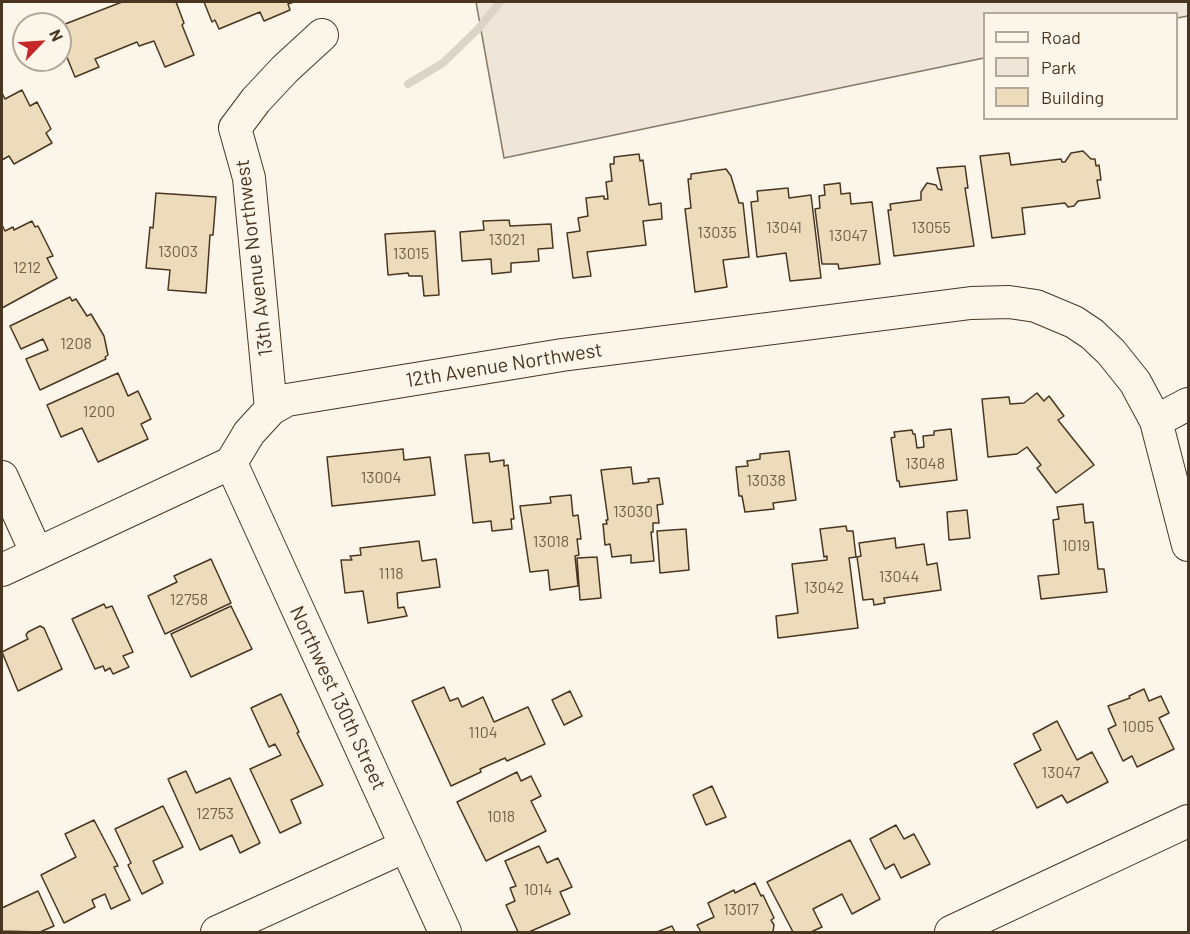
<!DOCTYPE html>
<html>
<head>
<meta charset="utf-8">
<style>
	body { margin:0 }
	#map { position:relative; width:1190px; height:934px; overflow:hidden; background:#fbf6e9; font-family:Barlow,sans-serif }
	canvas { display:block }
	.frame { position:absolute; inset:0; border:3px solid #4a3520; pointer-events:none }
	.legend { position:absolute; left:983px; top:12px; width:195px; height:108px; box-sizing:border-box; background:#fbf6e9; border:2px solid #b4a999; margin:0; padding:8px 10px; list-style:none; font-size:18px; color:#4a3520 }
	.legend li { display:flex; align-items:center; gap:12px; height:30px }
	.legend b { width:30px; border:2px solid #b4a999 }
	.north { position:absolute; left:12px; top:12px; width:60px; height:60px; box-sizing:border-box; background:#fbf6e9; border:2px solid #b4a999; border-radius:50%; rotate:65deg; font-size:16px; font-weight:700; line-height:24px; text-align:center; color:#4a3520 }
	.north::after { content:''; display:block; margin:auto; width:21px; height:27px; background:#c62828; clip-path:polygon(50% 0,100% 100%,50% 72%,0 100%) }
</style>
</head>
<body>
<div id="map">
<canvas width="1190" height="934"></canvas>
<div class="frame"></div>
<ul class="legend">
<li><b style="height:8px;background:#fbf6e9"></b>Road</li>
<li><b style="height:16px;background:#ede6d9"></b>Park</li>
<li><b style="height:16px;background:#ecdcbc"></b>Building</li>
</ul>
<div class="north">N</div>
</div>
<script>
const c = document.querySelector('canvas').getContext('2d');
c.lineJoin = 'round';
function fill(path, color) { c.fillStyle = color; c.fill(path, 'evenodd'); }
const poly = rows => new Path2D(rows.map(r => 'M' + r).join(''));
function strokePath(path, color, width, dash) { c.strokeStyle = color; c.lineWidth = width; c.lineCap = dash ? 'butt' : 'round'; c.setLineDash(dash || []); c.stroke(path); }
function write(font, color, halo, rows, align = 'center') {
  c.font = font + ' Barlow,sans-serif'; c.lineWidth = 4.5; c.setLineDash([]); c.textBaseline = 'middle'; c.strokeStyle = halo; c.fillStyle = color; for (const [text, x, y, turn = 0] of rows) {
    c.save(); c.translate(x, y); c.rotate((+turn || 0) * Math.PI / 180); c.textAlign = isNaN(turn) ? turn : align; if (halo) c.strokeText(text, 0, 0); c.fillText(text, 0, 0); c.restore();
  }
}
const green = poly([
	[476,2,1188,2,1188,16,1177,18,1176,14,984,14,984,58,504,158,476,2]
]);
fill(green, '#ede6d9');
strokePath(green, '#887966', 1.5);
strokePath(poly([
	[408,84,443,63,478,29,500,2]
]), '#dcd4c6', 8);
const building = poly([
	[122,2,176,2,184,23,182,25,194,55,165,67,154,41,139,46,137,42,95,59,99,67,75,77,60,40,60,26,122,2],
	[204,2,294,2,288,4,290,10,264,21,260,12,219,29,215,20,212,22,204,2],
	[22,90,30,106,37,102,51,129,46,133,52,143,14,164,9,156,2,160,2,93,5,99,22,90],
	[1083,151,1091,159,1095,159,1096,166,1099,165,1101,180,1097,180,1100,198,1078,201,1074,206,1068,207,1065,203,1022,208,1025,234,992,238,980,156,1009,153,1011,165,1061,159,1062,162,1065,162,1071,153,1083,151],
	[639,154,640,161,643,160,649,205,661,203,662,219,643,221,646,245,587,252,591,276,573,278,567,233,580,231,578,218,588,216,586,198,604,196,604,199,608,199,606,182,612,181,610,164,614,164,614,157,639,154],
	[965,166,968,188,965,188,974,246,894,256,888,210,891,210,890,204,921,200,921,192,927,183,936,185,938,189,942,190,937,168,965,166],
	[726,169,731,176,739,203,743,203,749,257,723,260,727,287,695,292,685,209,691,208,688,179,691,179,691,174,726,169],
	[840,183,841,194,850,193,851,204,872,202,880,264,839,269,838,264,822,264,815,209,820,208,819,196,825,195,824,185,840,183],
	[788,188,789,198,811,195,821,278,790,281,786,253,757,257,751,202,758,201,757,191,788,188],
	[156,193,216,197,213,235,210,235,206,293,168,290,170,270,146,268,150,227,153,228,156,193],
	[509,220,510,226,551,224,553,248,538,249,539,261,511,263,511,272,492,274,491,259,462,261,460,232,484,230,483,221,509,220],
	[32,221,35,227,38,226,53,256,47,258,57,278,2,308,2,225,5,231,13,227,14,230,32,221],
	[435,231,439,295,424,296,422,276,409,276,408,273,388,275,385,234,435,231],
	[70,297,72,301,76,299,87,316,91,314,104,336,108,355,105,357,106,359,40,390,26,359,48,350,43,339,21,349,10,326,70,297],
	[118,373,128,396,138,391,151,419,141,424,148,439,98,462,82,428,61,437,47,405,118,373],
	[1037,393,1044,401,1049,396,1064,416,1058,420,1094,465,1056,493,1037,468,1041,465,1027,447,1017,454,988,457,982,399,1009,397,1010,404,1024,403,1037,393],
	[951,429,957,480,900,487,899,481,897,481,891,438,895,437,894,432,912,430,913,434,915,434,917,448,924,447,923,436,934,435,934,431,951,429],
	[403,449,404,460,430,457,435,495,332,506,327,457,403,449],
	[789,451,796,500,773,503,774,509,745,512,742,496,739,496,736,467,748,466,747,461,760,459,760,454,789,451],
	[489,453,490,462,504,460,504,466,508,465,514,519,511,519,512,529,492,531,491,521,473,523,465,455,489,453],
	[631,467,633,484,649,482,648,479,659,478,663,504,657,505,659,523,653,523,653,532,651,532,654,561,631,563,631,555,612,557,610,544,605,545,603,524,607,524,606,520,608,520,601,470,631,467],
	[571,495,573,516,578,515,581,539,577,539,579,555,575,556,578,586,550,590,548,570,530,572,520,506,551,503,550,497,571,495],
	[1083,504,1085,523,1093,522,1098,569,1104,569,1107,592,1041,599,1038,576,1059,574,1053,520,1059,519,1057,507,1083,504],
	[967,510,970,538,949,540,947,512,967,510],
	[846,526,847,531,853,531,856,557,849,558,858,628,778,638,776,616,798,613,792,564,827,560,827,556,824,557,820,529,846,526],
	[686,529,689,570,660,573,657,531,686,529],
	[895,538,896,548,924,544,927,565,937,563,941,590,884,598,885,603,874,605,873,599,863,600,857,557,861,556,859,543,895,538],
	[419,541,422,561,436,559,440,587,397,593,398,608,404,607,407,616,368,623,363,591,345,593,341,560,352,560,350,556,361,555,360,548,419,541],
	[597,557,601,598,580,600,577,558,597,557],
	[211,559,231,603,165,634,148,596,177,582,174,576,211,559],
	[104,604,106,608,112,606,133,652,123,656,129,667,113,674,110,668,105,671,103,666,95,669,72,619,104,604],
	[231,606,252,649,191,677,171,634,231,606],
	[40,626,44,628,62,669,18,691,2,652,28,639,26,635,28,632,40,626],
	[444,687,450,701,458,698,462,707,483,697,494,722,528,707,545,744,507,761,505,758,480,769,481,772,451,786,412,701,444,687],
	[1144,689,1149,701,1161,696,1169,713,1159,718,1174,749,1137,767,1132,756,1123,761,1108,729,1116,725,1108,706,1130,698,1129,696,1144,689],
	[570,691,582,716,564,725,552,700,570,691],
	[281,694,299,732,297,733,323,785,291,800,301,823,280,833,250,769,281,755,275,744,269,747,251,708,281,694],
	[1057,721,1077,760,1092,752,1108,782,1067,803,1062,795,1037,808,1014,764,1041,750,1033,734,1057,721],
	[186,771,196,793,230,778,260,843,240,853,232,835,200,850,168,779,186,771],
	[517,772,521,781,531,776,541,796,531,801,546,831,486,861,457,802,517,772],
	[712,786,726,817,706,825,693,795,712,786],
	[163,806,183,847,153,861,163,883,142,894,128,865,131,863,115,829,163,806],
	[94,820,118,866,114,867,130,900,111,909,105,894,92,900,95,907,64,923,41,875,76,857,65,834,94,820],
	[896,825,904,839,914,834,930,864,901,878,894,864,885,869,870,839,896,825],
	[850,840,880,899,852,914,842,894,813,909,822,927,811,932,793,932,767,882,850,840],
	[539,846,547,863,558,858,572,887,560,892,570,914,529,932,518,932,506,905,515,901,510,888,516,886,505,861,539,846],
	[755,883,761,896,763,895,774,918,771,920,774,925,773,932,701,932,697,925,714,917,708,903,734,890,735,893,755,883],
	[38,891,54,926,40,932,2,931,2,908,38,891],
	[672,926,675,932,657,932,672,926]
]);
fill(building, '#ecdcbc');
strokePath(building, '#4a3520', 1.5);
const minor = poly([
	[271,409,249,178,235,128,256,100,285,69,322,35],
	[1156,421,1188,404],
	[231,463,445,932],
	[2,477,37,554],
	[2,570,231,463,249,433,271,409,287,400,562,355,971,303,1009,302,1036,306,1074,322,1092,334,1111,352,1135,382,1156,421,1188,545],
	[217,932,406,846],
	[951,932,1188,821]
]);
strokePath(minor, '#4a3520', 34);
strokePath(minor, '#fbf6e9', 32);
write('16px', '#725f47', null, [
	["13041",784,228],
	["13055",931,228],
	["13035",717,233],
	["13047",848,236],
	["13021",507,240],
	["13003",178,252],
	["13015",411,254],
	["1212",27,268],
	["1208",76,344],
	["1200",99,412],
	["13048",925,464],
	["13004",381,478],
	["13038",766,481],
	["13030",633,512],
	["13018",551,542],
	["1019",1076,546],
	["1118",391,574],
	["13044",899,577],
	["13042",824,588],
	["12758",189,600],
	["1005",1138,727],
	["1104",483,733],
	["13047",1061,773],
	["12753",215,814],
	["1018",501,817],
	["1014",538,890],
	["13017",741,910]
]);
write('20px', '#4a3520', '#fbf6e9', [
	["13th Avenue Northwest",254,258,-97],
	["12th Avenue Northwest",504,365,-9],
	["Northwest 130th Street",338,698,65]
]);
</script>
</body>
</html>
